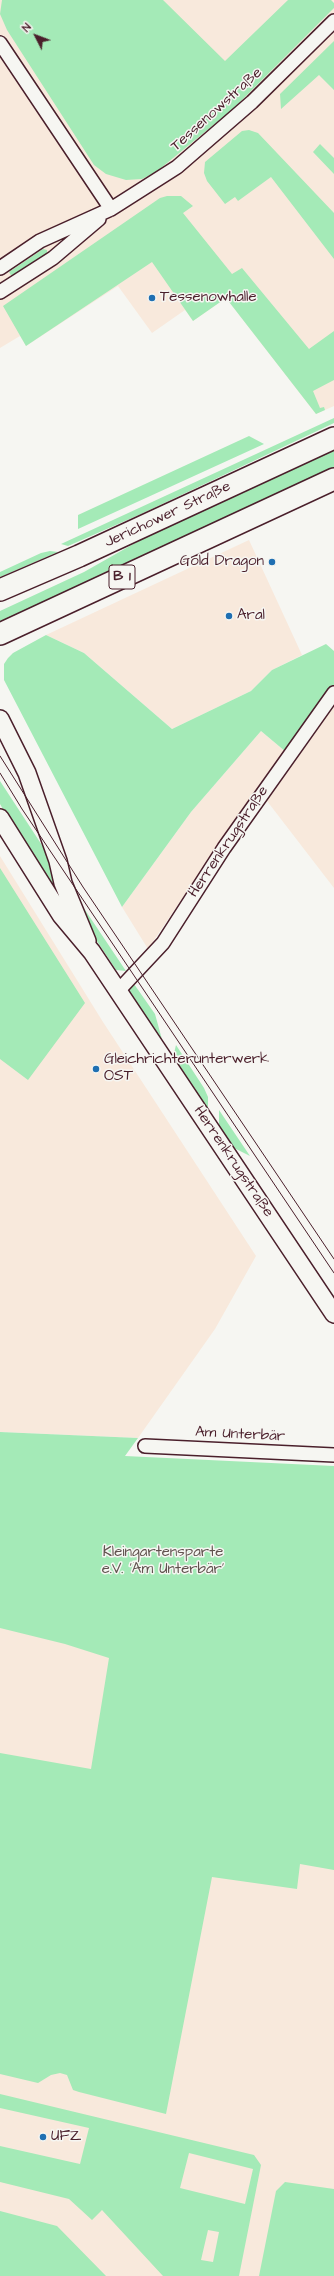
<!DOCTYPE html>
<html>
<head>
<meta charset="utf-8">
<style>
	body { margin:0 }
	#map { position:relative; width:334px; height:2276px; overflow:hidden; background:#f6f6f2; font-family:"Architects Daughter",sans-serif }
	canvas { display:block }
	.north { position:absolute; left:16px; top:16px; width:40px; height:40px; -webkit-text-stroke:3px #f6f6f2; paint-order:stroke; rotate:312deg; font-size:11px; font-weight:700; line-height:16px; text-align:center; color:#4a1f2b }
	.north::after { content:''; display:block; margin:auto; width:14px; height:18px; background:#4a1f2b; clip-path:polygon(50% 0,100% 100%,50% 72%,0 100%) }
</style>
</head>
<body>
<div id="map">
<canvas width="334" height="2276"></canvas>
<div class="north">N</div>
</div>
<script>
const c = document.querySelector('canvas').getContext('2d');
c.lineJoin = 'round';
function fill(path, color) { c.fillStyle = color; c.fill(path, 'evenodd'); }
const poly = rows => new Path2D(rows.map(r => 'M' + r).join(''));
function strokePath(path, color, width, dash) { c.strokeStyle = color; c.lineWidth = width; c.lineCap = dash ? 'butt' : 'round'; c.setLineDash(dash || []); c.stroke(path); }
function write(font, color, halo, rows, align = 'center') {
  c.font = font + ' "Architects Daughter",sans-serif'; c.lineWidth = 3; c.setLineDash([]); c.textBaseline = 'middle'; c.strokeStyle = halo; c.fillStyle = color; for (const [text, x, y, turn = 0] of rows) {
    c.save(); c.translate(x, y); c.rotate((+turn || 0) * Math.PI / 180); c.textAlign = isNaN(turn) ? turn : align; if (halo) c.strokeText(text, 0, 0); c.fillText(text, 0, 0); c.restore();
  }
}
fill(poly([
	[0,0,334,0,334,406,316,414,226,298,193,321,185,310,152,333,118,286,26,346,20,336,0,348],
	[249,540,302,655,272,670,251,691,172,729,84,653,46,635],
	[334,706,334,888,267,801],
	[261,731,286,752,223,838,148,949,122,907,191,812],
	[0,856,103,1022,256,1256,215,1329,138,1438,0,1432],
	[0,1622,334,1719,334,2276,0,2276]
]), '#f8e9dc');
fill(poly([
	[2,0,163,0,225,61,288,0,331,0,334,3,334,8,233,109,156,172,142,179,126,180,106,174,94,165,7,30,0,14],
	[334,41,334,90,319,75,281,109,280,94],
	[249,130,258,133,334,213,334,259,271,177,238,201,235,197,225,204,207,181,204,173,205,162,242,131],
	[320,144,334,158,334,174,313,152],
	[167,196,181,196,193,206,183,213,232,274,242,268,309,349,334,331,334,380,313,391,320,408,324,407,325,410,316,414,226,298,193,321,152,262,26,346,3,306,160,198],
	[43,249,47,250,47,254,12,277,9,272],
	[334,418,334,423,141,514,68,546,61,544],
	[249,436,264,444,78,529,78,515],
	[334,448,334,468,0,622,0,611,84,572,151,534],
	[50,551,58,552,0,577,0,572,41,553],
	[46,635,84,653,172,729,251,691,272,670,326,644,334,651,334,693,286,752,261,731,191,812,122,907,4,680,4,664,8,658,13,653],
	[0,781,51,859,71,914,31,858,0,804],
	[0,868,85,1003,28,1080,0,1059],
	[75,895,126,971,116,970,91,932],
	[134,984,155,1014,163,1043,130,994,130,987],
	[176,1045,204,1088,208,1097,208,1110,173,1057],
	[219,1110,250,1156,234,1148,219,1126],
	[0,1432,138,1438,125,1456,334,1466,334,1870,300,1864,297,1889,212,1877,166,2114,79,2092,73,2090,67,2075,60,2073,51,2075,38,2083,0,2074,0,1753,91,1769,109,1658,65,1644,0,1628],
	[0,2094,254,2155,261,2165,239,2276,163,2276,102,2210,92,2220,69,2199,0,2182,0,2146,80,2164,89,2128,0,2108],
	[189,2153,253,2169,245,2204,180,2188],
	[208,2230,219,2232,213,2262,201,2260],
	[285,2182,334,2189,334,2276,259,2276,276,2191],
	[0,2211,57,2226,106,2276,0,2276]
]), '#a4eab7');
const minor = poly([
	[0,43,111,209],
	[0,268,40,241,111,209,177,167,252,102,334,21],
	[0,292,53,258,99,219],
	[118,991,163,943,224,848,334,693],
	[145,1446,334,1455]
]);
const tertiary = poly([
	[0,719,27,773,58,861,63,883,87,941],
	[0,818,61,915,92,952,334,1314]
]);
const primary = poly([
	[0,590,79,556,334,438],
	[0,634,334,479]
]);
strokePath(minor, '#4a1f2b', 16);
strokePath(tertiary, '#4a1f2b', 20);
strokePath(primary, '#4a1f2b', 24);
strokePath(minor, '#f6f6f2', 13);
strokePath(tertiary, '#f6f6f2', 17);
strokePath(primary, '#f6f6f2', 21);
strokePath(poly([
	[0,756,83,887,334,1259],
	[0,773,22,809,334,1273]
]), '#4a1f2b', 1);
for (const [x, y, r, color] of [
	[152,298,4,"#1f6fb2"],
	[272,562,4,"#1f6fb2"],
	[229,616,4,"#1f6fb2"],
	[96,1069,4,"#1f6fb2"],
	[43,2137,4,"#1f6fb2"]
]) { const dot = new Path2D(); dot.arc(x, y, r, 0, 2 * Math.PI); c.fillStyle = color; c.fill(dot); strokePath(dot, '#f6f6f2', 1.5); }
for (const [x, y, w] of [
	[122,577,26]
]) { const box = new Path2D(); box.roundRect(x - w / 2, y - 12, w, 24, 3); c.fillStyle = '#f6f6f2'; c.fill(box); strokePath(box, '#4a1f2b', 1); }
write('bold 14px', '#4a1f2b', null, [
	["B 1",122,577]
]);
write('15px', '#4a1f2b', '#f6f6f2', [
	["Tessenowstraße",217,110,-42],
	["Jerichower Straße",168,515,-25],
	["Herrenkrugstraße",229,842,-56],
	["Herrenkrugstraße",233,1162,56],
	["Am Unterbär",240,1435,3]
]);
write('15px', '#4a1f2b', '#f6f6f2', [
	["Tessenowhalle",160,298],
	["Gold Dragon",264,562,"right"],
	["Aral",237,616],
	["Gleichrichterunterwerk",104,1060],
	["OST",104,1077],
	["UFZ",51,2137]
], 'left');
write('15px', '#60524e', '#f6f6f2', [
	["Kleingartensparte",163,1553],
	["e.V. 'Am Unterbär'",163,1570]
]);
</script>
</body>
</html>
